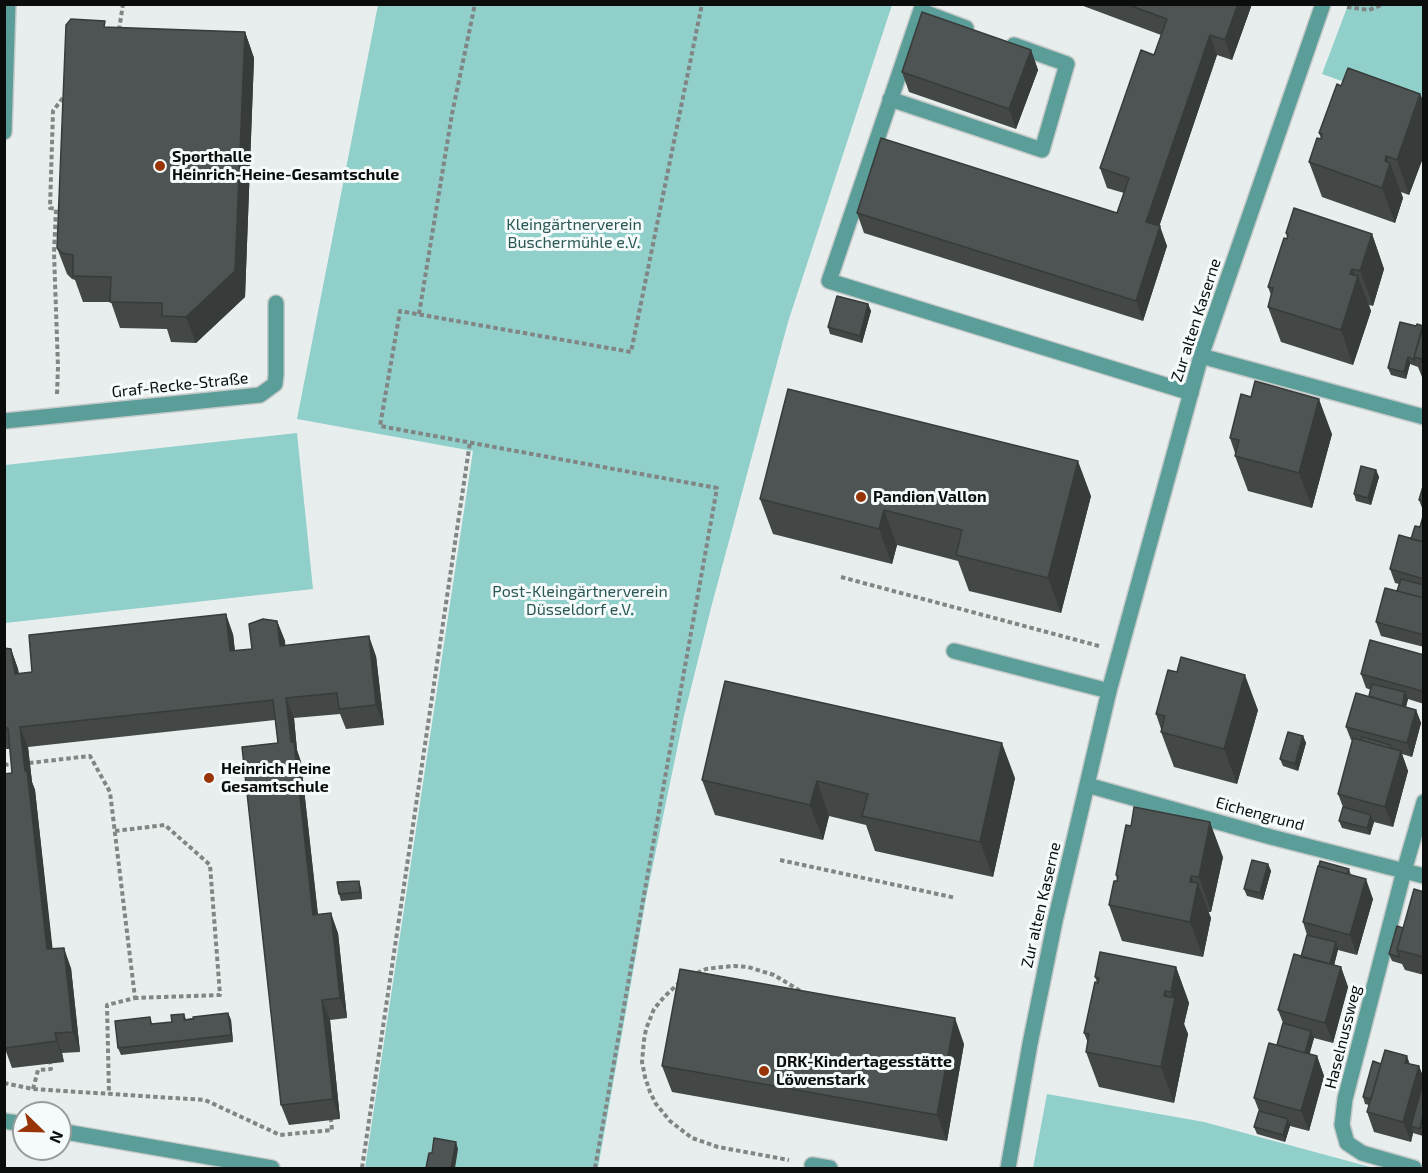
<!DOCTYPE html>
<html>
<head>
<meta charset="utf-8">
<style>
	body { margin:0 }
	#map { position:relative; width:1428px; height:1173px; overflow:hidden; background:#e8eeed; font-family:"Exo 2",sans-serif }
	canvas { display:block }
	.frame { position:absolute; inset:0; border:6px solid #0b0d0d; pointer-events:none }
	.north { position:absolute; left:12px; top:1101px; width:60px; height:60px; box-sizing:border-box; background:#f5fbfb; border:2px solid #979c9c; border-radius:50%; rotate:113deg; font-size:16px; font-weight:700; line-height:24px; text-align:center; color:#0b0d0d }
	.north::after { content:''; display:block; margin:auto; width:21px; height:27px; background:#993407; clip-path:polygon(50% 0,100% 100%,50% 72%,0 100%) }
</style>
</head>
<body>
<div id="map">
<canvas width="1428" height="1173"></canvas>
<div class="frame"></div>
<div class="north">N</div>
</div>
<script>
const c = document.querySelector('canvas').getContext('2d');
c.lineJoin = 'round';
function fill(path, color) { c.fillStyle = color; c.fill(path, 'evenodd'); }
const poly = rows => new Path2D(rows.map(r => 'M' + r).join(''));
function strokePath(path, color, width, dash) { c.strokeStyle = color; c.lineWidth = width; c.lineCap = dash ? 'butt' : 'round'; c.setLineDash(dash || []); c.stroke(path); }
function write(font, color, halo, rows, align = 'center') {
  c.font = font + ' "Exo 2",sans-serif'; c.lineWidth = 6; c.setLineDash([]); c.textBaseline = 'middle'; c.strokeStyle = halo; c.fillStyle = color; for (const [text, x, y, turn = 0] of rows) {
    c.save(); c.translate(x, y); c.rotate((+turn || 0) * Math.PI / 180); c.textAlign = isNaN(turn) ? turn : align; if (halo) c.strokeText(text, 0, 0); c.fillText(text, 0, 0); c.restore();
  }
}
fill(poly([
	[378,5,892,5,788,322,712,604,684,716,647,893,598,1168,365,1168,473,451,297,419],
	[1348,5,1423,5,1423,110,1322,74],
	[297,433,313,589,5,623,5,465],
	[1047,1094,1204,1122,1374,1168,1033,1168]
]), '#90cfca');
const service = poly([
	[923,4,829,281,1191,393],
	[921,11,966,28],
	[890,99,1042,150,1067,64,1014,45],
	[4,421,260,395,275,384,276,375,276,303],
	[954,651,1109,691],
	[4,1121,24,1124],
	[60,1131,272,1168],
	[812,1165,830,1168]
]);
const minor = poly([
	[4,132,8,4],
	[1201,356,1424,417],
	[1087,785,1271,837,1424,876],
	[1008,1168,1030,1044,1055,921,1109,691,1201,356,1323,4],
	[1414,1168,1362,1153,1347,1143,1342,1125,1345,1099,1404,871,1424,802]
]);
strokePath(service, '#c5cac9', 18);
strokePath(minor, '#c5cac9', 18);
strokePath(poly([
	[1347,7,1369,10,1384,4],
	[119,30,123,4],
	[419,314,452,114,475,4],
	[57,394,58,367,54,253,56,209,50,208,53,111,65,95],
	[841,577,1099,646],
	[29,763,90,756,110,792,135,998,107,1005,109,1094],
	[4,765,15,764],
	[115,831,165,825,210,865,220,995,135,998],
	[780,860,956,898],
	[697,973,706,969,722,967,734,966,748,967,774,975,802,992],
	[680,982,664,997,654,1009,646,1029,644,1040,642,1062,645,1077,650,1092,656,1104,670,1121,692,1138,718,1147,789,1160],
	[4,1083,33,1089,205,1100,280,1135,332,1130,331,1120],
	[33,1089,38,1070,51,1069,50,1063],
	[362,1168,470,442],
	[595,1168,717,488,380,426,400,311,631,352,702,4]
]), '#818584', 4, [4.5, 3]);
strokePath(service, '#5b9e99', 15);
strokePath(minor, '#5b9e99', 15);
fill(poly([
	[1078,4,1252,4,1232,60,1217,55,1159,226,1167,246,1143,321,864,233,857,213,1117,213,1124,193,1107,188,1100,168,1154,55,1161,35],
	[107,27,245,32,254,58,245,297,196,343,171,342,167,329,120,328,111,302,83,302,75,280,72,279,67,274,57,248],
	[1031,50,1038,70,1016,129,909,92,902,72],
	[1341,86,1420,94,1424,103,1424,155,1409,195,1401,192,1403,198,1395,223,1322,197,1309,162,1321,139,1319,133],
	[1286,233,1372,234,1384,269,1373,306,1369,305,1371,311,1353,365,1281,342,1268,307,1271,295,1268,287,1287,239,1287,237],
	[868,304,871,311,862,343,830,334,828,327],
	[1424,325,1424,377,1422,377,1418,367,1410,364,1406,379,1391,375,1388,368,1416,326],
	[1332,434,1312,508,1248,491,1235,456,1235,453,1230,438],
	[1376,470,1379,477,1371,505,1356,501,1354,494],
	[1424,483,1424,513,1419,500],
	[1091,496,1061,613,969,591,958,561,897,545,892,564,773,534,760,499],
	[1424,513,1424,647,1381,636,1376,622,1397,591,1399,584,1395,583,1390,569,1420,527],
	[277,621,285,641,285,645,376,656,384,725,346,729,340,714,294,718,297,750,301,762,318,914,338,933,347,1018,330,1020,340,1119,289,1125,281,1105,278,743,275,720,28,747,32,782,35,790,52,949,71,968,80,1052,62,1053,64,1062,12,1068,4,1046,12,773,10,749,4,749,4,648,11,649,18,669,19,674,32,672,233,634,235,651,252,649],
	[1424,655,1424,704,1408,699,1406,707,1416,710,1421,723,1412,757,1402,754,1408,771,1393,827,1374,822,1370,835,1342,828,1339,821,1343,807,1338,794,1353,741,1351,740,1346,727,1369,696,1371,690,1366,688,1361,674],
	[1258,710,1237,784,1174,767,1161,732,1161,729,1156,714],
	[1303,736,1306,743,1298,771,1283,766,1280,759],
	[1015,778,993,877,875,851,866,825,829,816,823,840,715,815,702,780],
	[1223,857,1211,912,1208,912,1211,918,1203,957,1122,941,1109,905,1117,880,1116,875],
	[1268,864,1271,871,1263,900,1247,896,1244,889],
	[1349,869,1351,875,1373,899,1357,955,1338,950,1334,965,1341,967,1348,987,1333,1043,1314,1038,1309,1054,1317,1056,1324,1076,1309,1131,1290,1126,1285,1142,1257,1134,1254,1127,1259,1111,1254,1098,1277,1045,1283,1023,1278,1010,1301,957,1307,935,1303,922],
	[361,888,362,899,341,901,339,894],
	[1424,892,1424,975,1405,970,1402,964,1392,961,1389,954],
	[1176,967,1189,1003,1184,1024,1188,1034,1174,1103,1099,1087,1086,1052,1088,1043,1084,1033,1097,983,1095,977],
	[228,1013,231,1020,233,1042,121,1055,118,1048,150,1017,152,1024,172,1022,184,1014,186,1019],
	[964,1044,947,1141,672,1092,662,1066],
	[1381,1063,1410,1064,1419,1066,1424,1079,1424,1138,1423,1136,1413,1133,1411,1142,1374,1132,1367,1112,1369,1105,1365,1104,1363,1097]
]), '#434847');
fill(poly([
	[1238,4,1252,4,1232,60,1225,40],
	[245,32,254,58,245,297,196,343,186,317],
	[1210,35,1217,55,1154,242,1146,222],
	[1031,50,1038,70,1016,129,1009,109],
	[1420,94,1424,103,1424,155,1409,195,1397,160],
	[1386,156,1390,165,1390,163,1403,198,1395,223,1382,188,1385,161],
	[1160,226,1167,246,1143,321,1136,301],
	[1372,234,1384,269,1373,306,1360,271],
	[1352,269,1357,281,1358,276,1371,311,1353,365,1341,330],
	[868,304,871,311,862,343,860,336],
	[1408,357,1410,364,1406,379,1404,372],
	[1319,399,1332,434,1312,508,1299,473],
	[1078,461,1091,496,1061,613,1048,578],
	[1376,470,1379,477,1371,505,1368,498],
	[884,510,897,545,892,564,879,529],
	[226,614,233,634,237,671,230,651],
	[277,621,285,641,287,666,280,646],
	[369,636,376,656,384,725,376,705],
	[11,649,18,669,22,694,15,674],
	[1245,675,1258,710,1237,784,1224,749],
	[1405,692,1408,699,1404,714,1401,707],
	[286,698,294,718,297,750,301,762,320,935,313,915],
	[1416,710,1421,723,1412,757,1407,743],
	[20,727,28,747,32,782,35,790,55,970,47,949],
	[1303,736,1306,743,1298,771,1295,764],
	[1002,743,1015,778,993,877,980,842],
	[1401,751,1408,771,1393,827,1385,807],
	[817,781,829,816,823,840,810,805],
	[1371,815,1374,822,1370,835,1367,828],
	[1210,822,1223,857,1211,912,1199,877],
	[1268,864,1271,871,1263,900,1260,893],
	[1191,876,1196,891,1198,883,1211,918,1203,957,1190,922,1190,882],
	[1366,879,1373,899,1357,955,1350,935],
	[359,881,361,888,362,899,360,892],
	[331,913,338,933,347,1018,340,998],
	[1336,942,1338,949,1330,982,1327,975],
	[64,948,71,968,80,1052,73,1032],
	[1176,967,1189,1003,1184,1024,1188,1034,1174,1103,1161,1067,1164,996,1165,991,1173,1011,1174,1002,1171,992],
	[1341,967,1348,987,1333,1043,1325,1023],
	[322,1000,330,1020,340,1119,333,1099],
	[228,1013,231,1020,233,1042,231,1035],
	[955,1018,964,1044,947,1141,937,1115],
	[1311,1031,1314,1038,1305,1071,1302,1064],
	[55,1033,62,1053,64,1062,57,1041],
	[1317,1056,1324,1076,1309,1131,1301,1111],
	[1407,1056,1414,1076,1405,1063],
	[1419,1066,1424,1079,1424,1096,1411,1126,1413,1133,1411,1142,1403,1122],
	[1288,1119,1290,1126,1285,1142,1283,1135],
	[456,1142,458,1149,455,1168,451,1168]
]), '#373b3a');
const building = poly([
	[1126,4,1238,4,1225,40,1210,35,1146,222,1160,226,1136,301,857,213,881,138,1117,213,1129,178,1100,168,1141,50,1154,55,1167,19,1126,4],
	[922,12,1031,50,1009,109,902,72,922,12],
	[71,19,105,21,104,27,245,32,235,271,186,317,162,316,162,303,110,302,111,277,73,276,73,255,62,253,57,248,66,25,71,19],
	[1348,68,1420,94,1397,160,1386,156,1385,161,1390,163,1382,188,1309,162,1317,138,1321,139,1322,137,1322,134,1319,133,1337,84,1341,86,1348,68],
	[1294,208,1372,234,1360,271,1352,269,1350,274,1358,276,1341,330,1268,307,1273,288,1268,287,1284,238,1287,239,1288,234,1286,233,1294,208],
	[837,296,868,304,860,336,828,327,837,296],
	[1400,322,1416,326,1417,324,1423,326,1414,357,1415,360,1408,357,1404,372,1388,368,1400,322],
	[1423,325,1424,325,1424,363,1422,362,1422,359,1414,357,1423,325],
	[1255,381,1319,399,1299,473,1235,456,1239,440,1230,438,1241,394,1251,397,1255,381],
	[788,389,1078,461,1048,578,956,555,962,530,884,510,879,529,760,499,788,389],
	[1361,466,1376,470,1368,498,1354,494,1361,466],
	[1424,483,1424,501,1419,500,1424,483],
	[1424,513,1424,542,1411,539,1415,526,1420,527,1424,513],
	[1399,535,1424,542,1424,579,1390,569,1399,535],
	[1401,579,1424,585,1424,598,1397,591,1401,579],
	[1385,588,1424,598,1424,635,1376,622,1385,588],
	[226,614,230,651,252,649,249,624,263,619,277,621,280,646,369,636,376,705,339,709,337,693,286,698,291,742,294,742,313,915,331,913,340,998,322,1000,333,1099,281,1105,242,747,278,743,273,700,20,727,25,771,27,770,47,949,64,948,73,1032,55,1033,57,1041,5,1048,4,774,12,773,8,728,4,728,4,648,11,649,15,674,32,672,29,635,226,614],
	[1370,640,1424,655,1424,683,1422,691,1361,674,1370,640],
	[1181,657,1245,675,1224,749,1161,732,1165,716,1156,714,1168,670,1177,672,1181,657],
	[725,681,1002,743,980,842,862,816,868,794,817,781,810,805,702,780,725,681],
	[1372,684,1405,692,1402,706,1369,696,1372,684],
	[1356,693,1416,710,1407,743,1346,727,1356,693],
	[1288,732,1303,736,1295,764,1280,759,1288,732],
	[1362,737,1390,745,1390,748,1361,740,1362,737],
	[1353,738,1401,751,1385,807,1338,794,1353,738],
	[1134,807,1210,822,1199,877,1191,876,1190,882,1198,883,1190,922,1109,905,1114,881,1117,881,1118,876,1116,875,1126,825,1131,826,1134,807],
	[1343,807,1371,815,1367,828,1339,821,1343,807],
	[1252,860,1268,864,1260,893,1244,889,1252,860],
	[1320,861,1349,869,1347,874,1319,866,1320,861],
	[1318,866,1366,879,1350,935,1303,922,1318,866],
	[359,881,360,892,339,894,337,882,359,881],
	[1414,889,1424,892,1424,957,1397,950,1414,889],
	[1397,926,1403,928,1397,950,1400,957,1389,954,1397,926],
	[1307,935,1336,942,1330,964,1301,957,1307,935],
	[1100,952,1176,967,1171,992,1165,991,1164,996,1175,998,1161,1067,1086,1052,1089,1034,1084,1033,1095,982,1098,983,1099,978,1095,977,1100,952],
	[1294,954,1341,967,1325,1023,1278,1010,1294,954],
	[680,969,955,1018,937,1115,662,1066,680,969],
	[228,1013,231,1035,118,1048,115,1021,150,1017,151,1024,172,1022,171,1015,184,1014,184,1020,194,1019,193,1017,228,1013],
	[1283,1023,1311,1031,1305,1053,1277,1045,1283,1023],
	[1269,1043,1317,1056,1301,1111,1254,1098,1269,1043],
	[1385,1050,1407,1056,1405,1063,1419,1066,1403,1122,1367,1112,1385,1050],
	[1373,1061,1381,1064,1371,1099,1363,1097,1373,1061],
	[1421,1090,1424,1091,1424,1112,1420,1127,1420,1129,1411,1126,1421,1090],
	[1259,1111,1288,1119,1283,1135,1254,1127,1259,1111],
	[1424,1112,1424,1128,1420,1127,1424,1112],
	[434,1138,456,1142,451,1168,426,1168,429,1153,432,1153,434,1138]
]);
fill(building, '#4e5453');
strokePath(building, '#373b3a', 1.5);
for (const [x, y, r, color] of [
	[160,166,6,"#993407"],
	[861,497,6,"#993407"],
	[209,778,6,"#993407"],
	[764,1071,6,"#993407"]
]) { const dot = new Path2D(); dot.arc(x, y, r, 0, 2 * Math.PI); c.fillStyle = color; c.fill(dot); strokePath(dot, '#f5fbfb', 2); }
write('bold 16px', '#0b0d0d', '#f5fbfb', [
	["Sporthalle",172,157],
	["Heinrich-Heine-Gesamtschule",172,175],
	["Pandion Vallon",873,497],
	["Heinrich Heine",221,769],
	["Gesamtschule",221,787],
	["DRK-Kindertagesstätte",776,1062],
	["Löwenstark",776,1080]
], 'left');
write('16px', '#2a5754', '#f5fbfb', [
	["Kleingärtnerverein",574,225],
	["Buschermühle e.V.",574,243],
	["Post-Kleingärtnerverein",580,592],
	["Düsseldorf e.V.",580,610]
]);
write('16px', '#0b0d0d', '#f5fbfb', [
	["Zur alten Kaserne",1196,320,-72],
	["Graf-Recke-Straße",180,385,-6],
	["Eichengrund",1260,814,15],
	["Zur alten Kaserne",1041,905,-77],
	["Haselnussweg",1343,1037,-76]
]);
</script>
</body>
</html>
